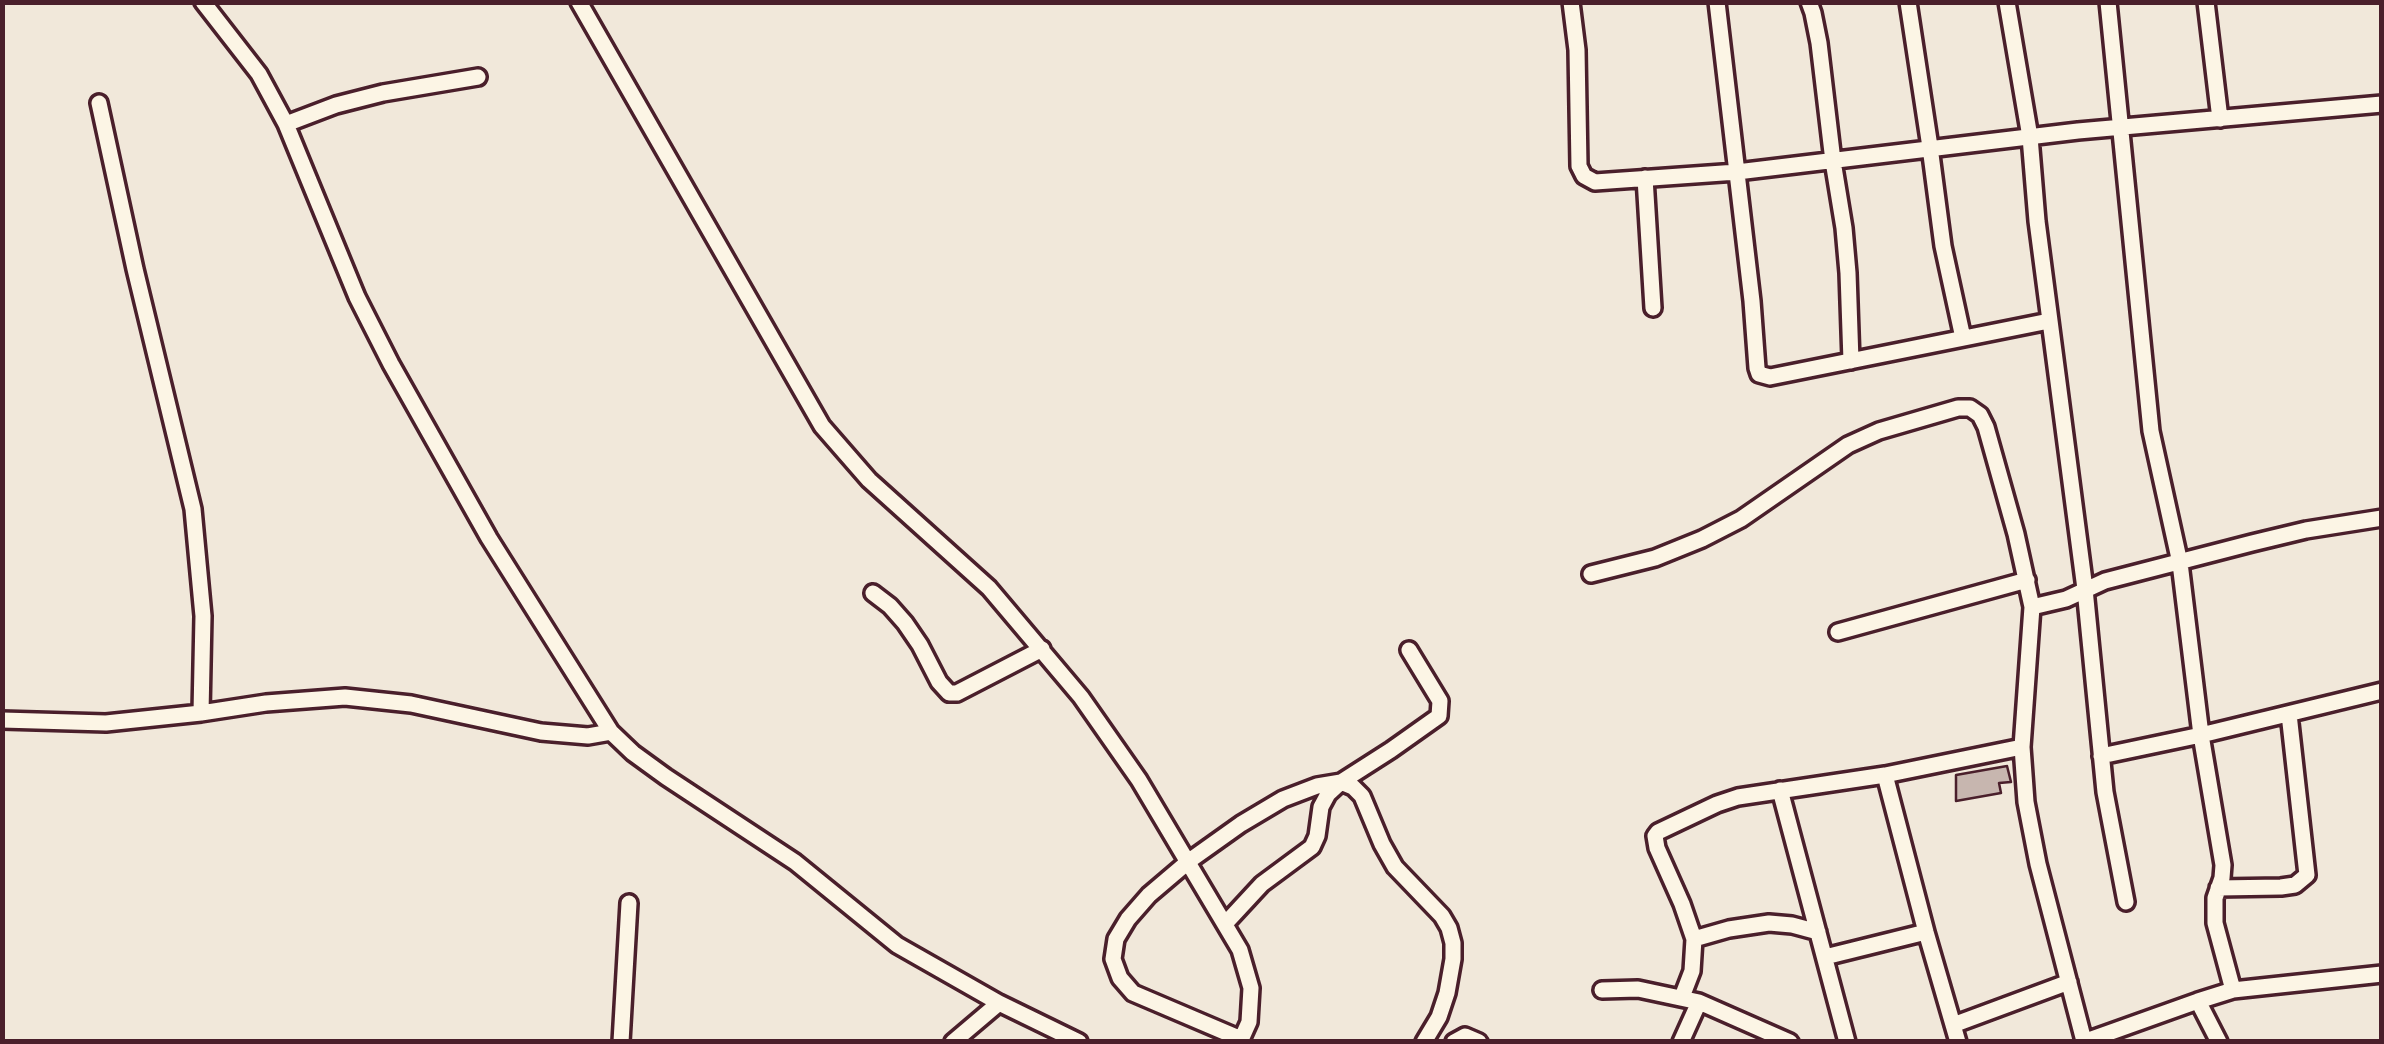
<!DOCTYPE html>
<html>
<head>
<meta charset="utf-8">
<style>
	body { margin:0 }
	#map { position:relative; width:2384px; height:1044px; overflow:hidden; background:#f1e8da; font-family:"Architects Daughter",sans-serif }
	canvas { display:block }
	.frame { position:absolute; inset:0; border:5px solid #4a1f2b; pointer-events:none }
</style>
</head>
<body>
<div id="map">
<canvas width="2384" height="1044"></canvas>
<div class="frame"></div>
</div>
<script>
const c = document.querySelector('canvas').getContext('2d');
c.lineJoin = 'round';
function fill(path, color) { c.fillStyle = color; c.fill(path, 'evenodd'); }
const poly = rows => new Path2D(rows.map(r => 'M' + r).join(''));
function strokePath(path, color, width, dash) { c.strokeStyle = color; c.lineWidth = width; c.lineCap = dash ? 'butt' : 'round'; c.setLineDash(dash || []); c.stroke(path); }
const building = poly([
	[2007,766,2011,782,1999,783,2001,793,1956,801,1956,775,2007,766]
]);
fill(building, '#c7b6af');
strokePath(building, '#4a1f2b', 2.5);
const minor = poly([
	[203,2,259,74,286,124,357,297,391,364,489,538,611,732,633,753,666,777,795,862,897,945,999,1003,1079,1042],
	[579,2,822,426,869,480,989,588,1081,697,1139,780,1240,950,1251,988,1249,1022,1240,1042],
	[1571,2,1577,50,1579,166,1584,176,1595,182,1737,172,2078,131,2382,104],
	[1717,2,1752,301,1757,368,1759,374,1770,377,2049,321],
	[1809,2,1813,13,1819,43,1833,161,1844,228,1848,273,1851,361],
	[1908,2,1930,147,1943,246,1963,338],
	[2007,2,2030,137,2037,221,2085,589,2105,792,2126,902],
	[2108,2,2151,431,2180,563,2201,735,2223,865,2222,878,2215,898,2215,923,2233,990],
	[2206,2,2220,119],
	[99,103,135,269,193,509,203,616,201,713],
	[286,124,336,105,383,93,478,77],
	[1645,178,1653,308],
	[1591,574,1655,558,1702,539,1741,519,1848,445,1879,431,1958,408,1970,408,1980,415,1986,427,2016,534,2032,607,2022,747,2026,802,2038,864,2084,1041],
	[873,593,890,606,905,623,920,645,939,682,949,693,957,693,1042,649],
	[2032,607,2066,599,2105,581,2252,543,2306,530,2382,518],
	[1838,632,2027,580],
	[2,720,106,723,201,713,266,703,345,697,411,704,541,732,588,736,611,732],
	[2101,756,2201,735,2382,691],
	[1885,775,1926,932,1958,1042],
	[1780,790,1847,1042],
	[2218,888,2281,887,2295,885,2307,875,2289,714],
	[1225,924,1262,884,1312,847,1317,836,1321,807,1328,794,1341,782,1391,750,1439,716,1440,701,1409,650],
	[1694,939,1729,929,1769,923,1792,925,1818,932],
	[1825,957,1926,932],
	[1602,990,1638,989,1699,1002,1790,1042],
	[1682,997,1692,971,1694,939,1682,904,1657,848,1655,836,1658,832,1717,804,1738,797,1885,775,2022,747],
	[1953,1025,2069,982],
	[1241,1039,1133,993,1120,978,1113,959,1116,939,1128,919,1149,895,1189,861,1241,824,1283,799,1317,786,1341,782,1353,787,1362,796,1382,844,1395,867,1442,916,1449,928,1453,943,1453,959,1447,993,1439,1017,1424,1042],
	[621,1042,629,903],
	[953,1042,999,1003],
	[1454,1042,1465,1036,1479,1042],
	[1681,1042,1699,1002],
	[2083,1042,2198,1001],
	[2219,1042,2198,1001,2233,990,2382,974]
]);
strokePath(minor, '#4a1f2b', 22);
strokePath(minor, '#fcf5e5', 15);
</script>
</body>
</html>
